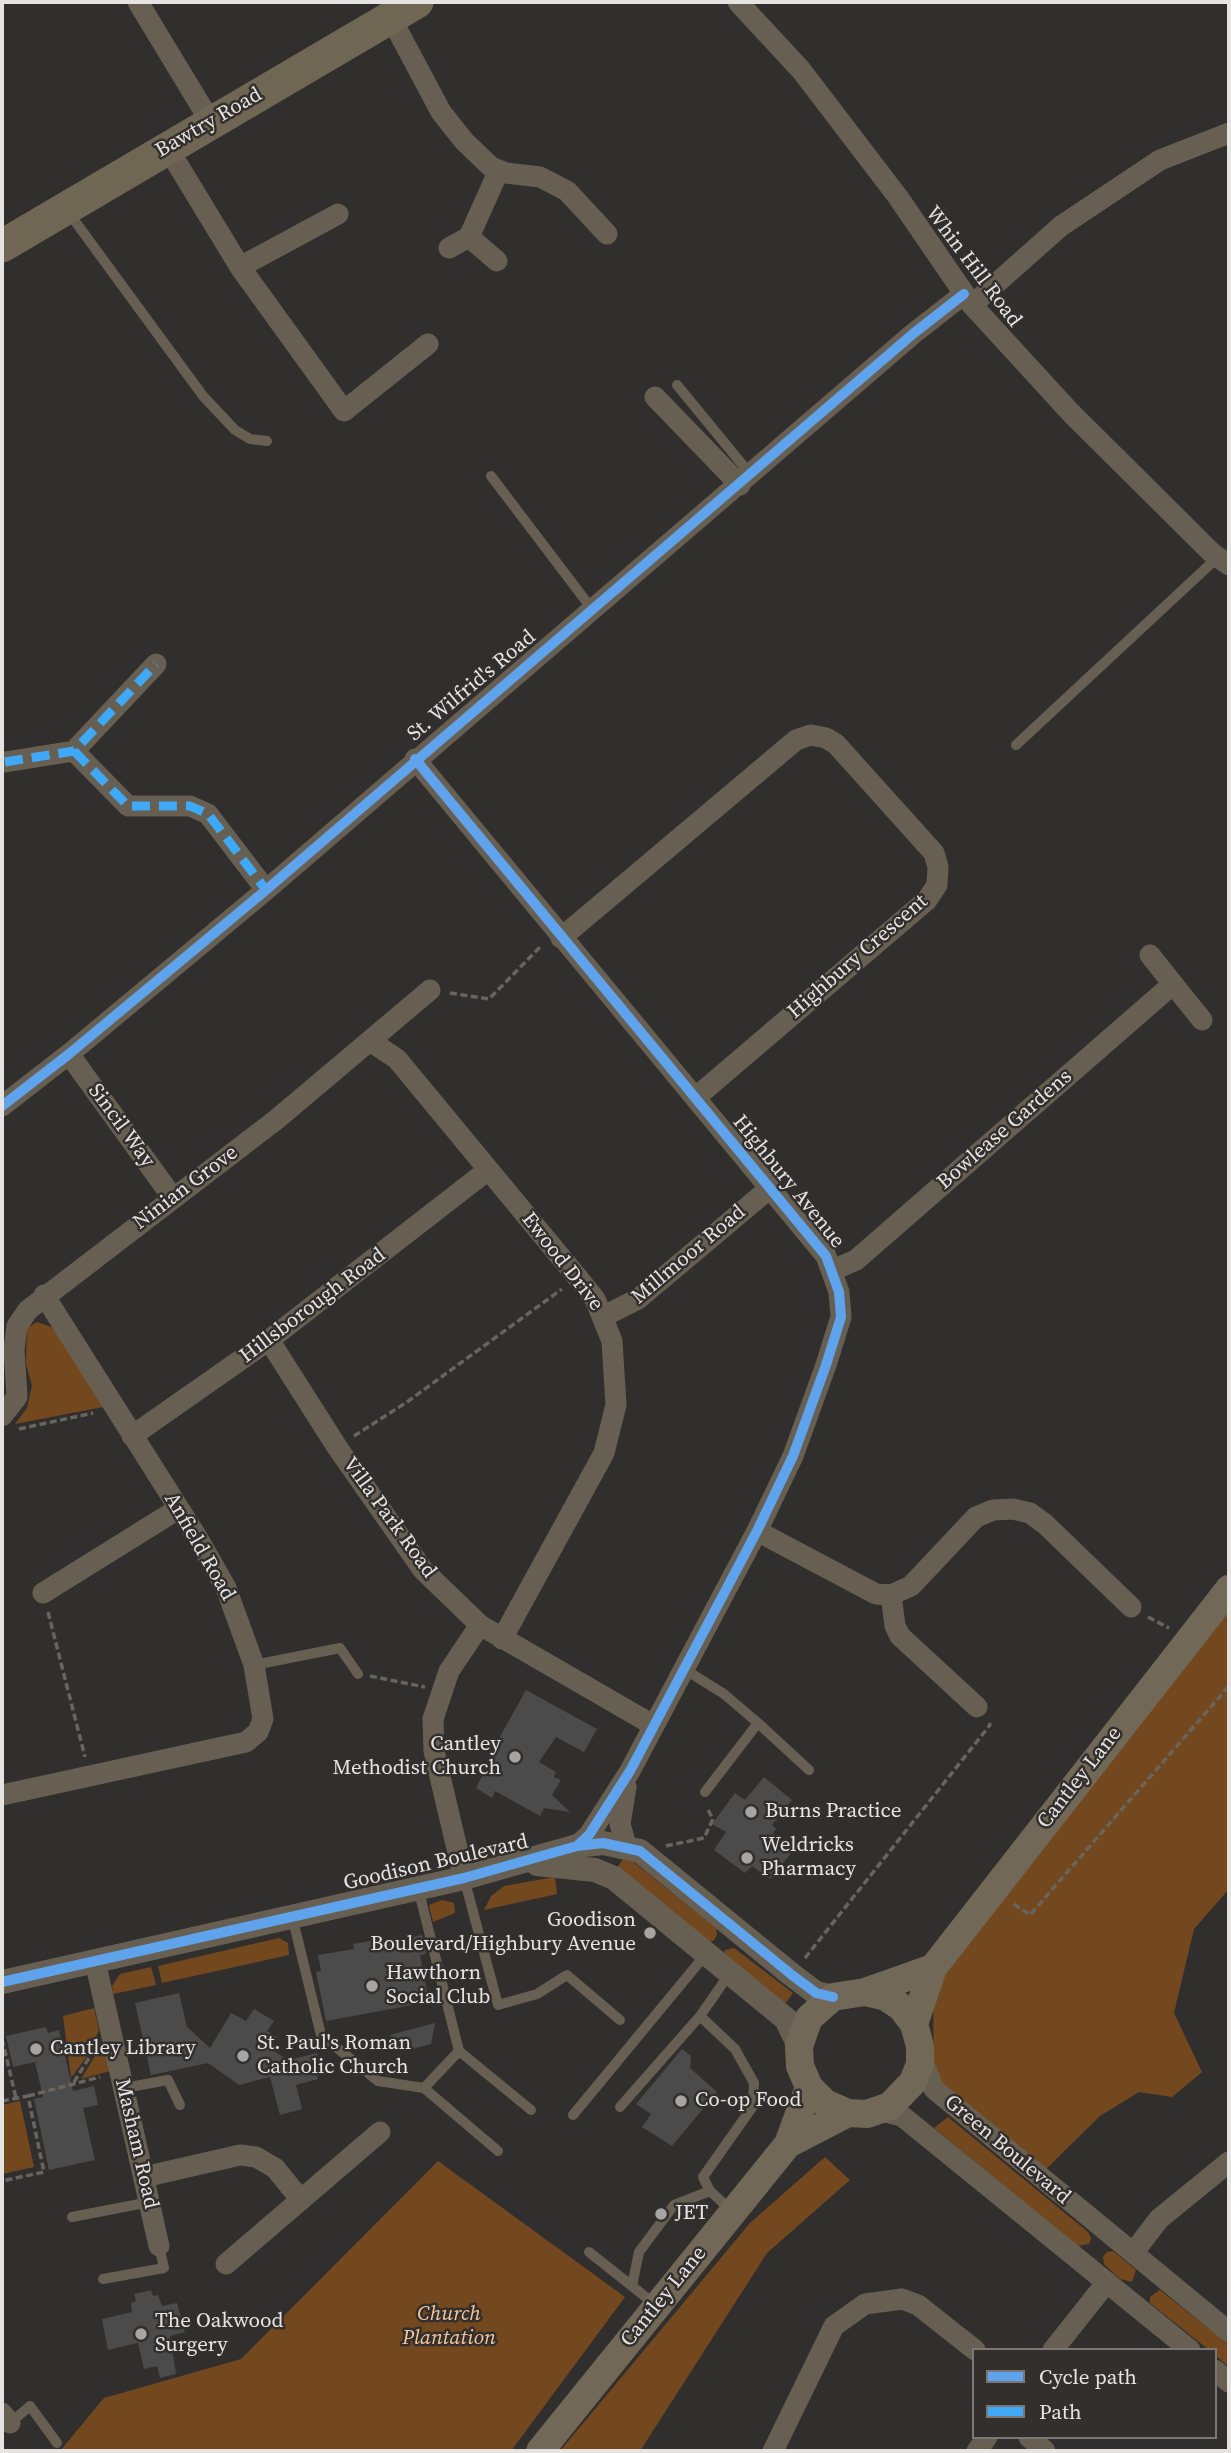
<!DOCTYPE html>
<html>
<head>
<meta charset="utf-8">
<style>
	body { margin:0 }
	#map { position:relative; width:1231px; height:2453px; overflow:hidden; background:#312f2e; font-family:"Source Serif 4",serif }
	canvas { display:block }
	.frame { position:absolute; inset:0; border:4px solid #e6e4e3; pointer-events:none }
	.legend { position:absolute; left:972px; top:2348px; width:245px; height:91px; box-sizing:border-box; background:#322f2d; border:2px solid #7a7776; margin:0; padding:9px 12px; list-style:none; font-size:21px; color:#e6e4e3 }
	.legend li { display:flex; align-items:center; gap:14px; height:35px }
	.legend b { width:35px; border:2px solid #7a7776 }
</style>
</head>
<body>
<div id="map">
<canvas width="1231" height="2453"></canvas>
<div class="frame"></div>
<ul class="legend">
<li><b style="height:9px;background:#60a3ed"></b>Cycle path</li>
<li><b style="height:9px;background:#3fa9f5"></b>Path</li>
</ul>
</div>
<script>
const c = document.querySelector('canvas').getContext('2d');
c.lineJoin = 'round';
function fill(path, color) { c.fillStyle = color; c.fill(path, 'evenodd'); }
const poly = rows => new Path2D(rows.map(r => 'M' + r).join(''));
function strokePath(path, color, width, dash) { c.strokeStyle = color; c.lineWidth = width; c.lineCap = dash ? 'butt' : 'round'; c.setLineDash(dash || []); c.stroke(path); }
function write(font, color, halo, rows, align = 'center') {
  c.font = font + ' "Source Serif 4",serif'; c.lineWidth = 5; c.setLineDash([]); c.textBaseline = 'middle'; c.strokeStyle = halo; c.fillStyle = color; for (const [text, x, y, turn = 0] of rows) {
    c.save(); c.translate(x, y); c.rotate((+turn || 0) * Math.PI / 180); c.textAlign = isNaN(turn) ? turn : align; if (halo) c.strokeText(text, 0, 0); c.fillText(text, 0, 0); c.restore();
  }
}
fill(poly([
	[37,1322,54,1328,108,1406,15,1424,27,1408,32,1386,26,1364,27,1328],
	[1229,1596,1229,1889,1194,1929,1174,2013,1202,2072,1172,2097,1139,2092,1100,2116,1038,2177,934,2089,933,1968],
	[624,1858,631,1860,716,1928,717,1935,713,1941,706,1943,614,1872],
	[555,1877,557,1894,484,1910,491,1896,504,1886],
	[442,1900,454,1903,455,1913,433,1922,429,1905],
	[279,1938,288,1943,289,1955,162,1983,158,1966],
	[734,1948,793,1993,783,2007,723,1957,725,1950],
	[151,1967,156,1985,113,1994,112,1986,120,1974],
	[94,2008,99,2030,88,2055,71,2078,63,2016],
	[104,2041,110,2071,81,2079],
	[20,2101,34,2167,2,2174,2,2105],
	[948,2117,1088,2232,1091,2238,1089,2244,1077,2246,934,2128],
	[825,2157,850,2180,767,2253,640,2451,560,2451,750,2223],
	[438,2161,625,2297,511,2451,60,2451,104,2398,241,2359],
	[1113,2251,1136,2270,1132,2282,1120,2279,1104,2264,1103,2257,1107,2252],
	[1160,2290,1229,2345,1229,2367,1215,2355,1215,2350,1209,2350,1150,2303,1150,2297]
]), '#74481e');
fill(poly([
	[526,1690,597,1729,584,1752,556,1737,539,1762,556,1772,554,1777,561,1780,552,1795,570,1812,544,1808,540,1816,495,1791,492,1798,476,1788,494,1753,492,1751],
	[764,1777,792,1800,772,1825,776,1829,773,1833,793,1851,770,1879,752,1866,745,1873,714,1850,726,1832,712,1824,735,1793,745,1800],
	[422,1935,426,1954,420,1955,429,2002,326,2021,316,1972,321,1971,318,1955,354,1949,353,1944,381,1939,382,1943],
	[179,1993,187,2027,210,2048,231,2013,246,2021,254,2009,274,2021,267,2031,277,2037,270,2049,289,2060,317,2053,321,2069,316,2071,318,2079,296,2085,302,2109,280,2115,270,2077,239,2085,208,2063,151,2075,135,2003],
	[435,2023,431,2044,404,2051,390,2035],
	[46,2027,48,2033,59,2030,73,2091,94,2086,98,2105,83,2108,95,2160,49,2170,34,2099,43,2097,35,2062,13,2067,6,2036],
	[682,2049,691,2056,690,2068,717,2092,672,2146,642,2127,651,2114,636,2104],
	[151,2290,153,2296,158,2295,162,2306,177,2303,185,2332,170,2336,176,2374,160,2378,157,2366,144,2369,138,2343,108,2350,102,2319,132,2312,131,2303,136,2301,134,2294]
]), '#4c4b4b');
strokePath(poly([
	[450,993,489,999,542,945],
	[19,1429,93,1413],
	[354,1436,407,1402,562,1289],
	[48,1612,85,1757],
	[1148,1617,1169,1628],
	[370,1676,425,1687],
	[666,1846,704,1838,713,1819,707,1808],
	[1014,1904,1030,1915,1229,1686],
	[805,1958,990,1725,989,1723],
	[2,2039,16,2098],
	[74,2082,94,2050],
	[28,2096,100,2077],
	[2,2101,28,2096,44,2172,2,2181]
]), '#69645d', 3.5, [7, 3.5]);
strokePath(poly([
	[69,213,203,396,235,430,250,439,267,441],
	[677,385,751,475],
	[491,476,592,609],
	[1016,745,1218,557],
	[254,1665,340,1648,358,1674],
	[684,1669,724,1694,758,1723,705,1792],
	[758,1723,809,1770],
	[464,1878,498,2005,537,1994,567,1975,620,2020],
	[418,1888,459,2051],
	[292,1916,321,2035,378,2081,424,2088,459,2051,531,2110],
	[730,1973,700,2016,735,2049,754,2083,753,2106,703,2177,710,2191,733,2212],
	[124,2088,168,2080,180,2105],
	[424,2088,498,2151],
	[620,2107,700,2016],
	[573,2115,706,1954],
	[72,2217,150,2202],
	[589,2252,657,2306],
	[103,2279,164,2268,159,2246],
	[632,2286,639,2252,674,2205,710,2191],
	[10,2423,30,2406,57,2443]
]), '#675f51', 10);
strokePath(poly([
	[138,2,210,121],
	[738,2,801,70,898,197,972,305,1071,413,1212,553,1229,565],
	[391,18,441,112,464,141,491,167,506,173,540,177,567,191,607,234],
	[167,147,240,267,344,411,428,344],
	[469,237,499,170],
	[449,248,469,237,497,261],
	[240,267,338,214],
	[972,305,1061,226,1160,160,1229,133],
	[655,397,740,485],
	[74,751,128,806,190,806,208,814,266,890],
	[415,759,826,1256,839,1292,841,1317,826,1365,793,1456,757,1531,630,1771,589,1835,577,1846],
	[5,762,74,751,156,664],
	[561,938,796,740,811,735,826,738,836,744,934,853,938,867,937,885,927,900,695,1098],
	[1150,955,1173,984],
	[370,1041,397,1059,578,1278,595,1299,612,1341,616,1405,604,1453,502,1639],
	[69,1054,173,1198],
	[2,1106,69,1054,266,890,914,333,964,294],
	[833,1270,856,1260,1173,984,1202,1020],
	[604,1316,638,1299,770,1188],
	[269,1340,337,1447,423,1570,480,1625,653,1725],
	[2,1416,17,1397,14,1349,17,1326,28,1310,277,1119,430,990],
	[132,1436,269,1340,488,1170],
	[757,1531,876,1594,891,1595,911,1586,976,1517,993,1510,1013,1509,1030,1513,1045,1524,1131,1607],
	[43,1593,178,1509],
	[891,1595,895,1626,900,1636,977,1707],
	[2,1795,246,1742,258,1732,263,1719,254,1665,226,1588,197,1537,44,1295],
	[626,1846,620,1824,626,1787],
	[464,1878,434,1751,433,1719,449,1671,480,1625],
	[95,1961,159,2246],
	[920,2055,934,2089,1229,2332],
	[878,2110,902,2116,1190,2350],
	[144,2177,240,2155,256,2157,275,2168,301,2200],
	[1133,2253,1159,2219,1229,2162],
	[226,2264,380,2132],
	[1053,2350,1107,2282],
	[1215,2370,1229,2382],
	[2,2413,10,2423],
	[1029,2437,1045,2451],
	[773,2451,834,2326,865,2304,902,2299,918,2305,975,2350],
	[977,2451,987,2437]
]), '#675f51', 21);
strokePath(poly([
	[537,1864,595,1870,614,1878,786,2019,799,2046],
	[2,1982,464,1878,577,1846,603,1843,640,1851,792,1975,816,1993,833,1997]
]), '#675f51', 24);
strokePath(poly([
	[865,1992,886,1997,901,2007,914,2024,920,2046,920,2064,913,2082,890,2106,867,2114,848,2113,825,2103,809,2087,800,2066,799,2046,809,2018,833,1997,865,1992,933,1968],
	[914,2024,933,1968,1229,1589],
	[788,2144,848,2113],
	[540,2451,788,2144,809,2087]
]), '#726857', 28);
strokePath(poly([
	[2,246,417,2]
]), '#6f6654', 33);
strokePath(poly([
	[74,751,128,806,190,806,208,814,266,890],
	[5,762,74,751,156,664]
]), '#3fa9f5', 9, [18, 9]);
strokePath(poly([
	[415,759,826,1256,839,1292,841,1317,826,1365,793,1456,757,1531,630,1771,589,1835,577,1846],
	[2,1106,69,1054,266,890,914,333,964,294],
	[2,1982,464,1878,577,1846,603,1843,640,1851,792,1975,816,1993,833,1997]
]), '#60a3ed', 10);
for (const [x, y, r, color] of [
	[515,1757,7,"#a7a5a4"],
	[751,1812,7,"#a7a5a4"],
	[747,1858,7,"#a7a5a4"],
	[650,1933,7,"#a7a5a4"],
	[372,1986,7,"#a7a5a4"],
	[36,2049,7,"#a7a5a4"],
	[243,2056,7,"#a7a5a4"],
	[681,2101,7,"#a7a5a4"],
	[661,2214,7,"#a7a5a4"],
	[141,2334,7,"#a7a5a4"]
]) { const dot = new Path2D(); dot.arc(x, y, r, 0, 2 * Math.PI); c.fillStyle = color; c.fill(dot); strokePath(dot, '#322f2d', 2.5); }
write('21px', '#e6e4e3', '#322f2d', [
	["Bawtry Road",209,123,-30],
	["Whin Hill Road",973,267,53],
	["St. Wilfrid's Road",472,686,-40],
	["Highbury Crescent",858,957,-41],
	["Sincil Way",121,1126,54],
	["Bowlease Gardens",1005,1130,-41],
	["Highbury Avenue",788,1182,51],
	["Ninian Grove",186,1188,-37],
	["Millmoor Road",689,1255,-40],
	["Ewood Drive",562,1262,52],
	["Hillsborough Road",313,1306,-37],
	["Villa Park Road",389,1518,54],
	["Anfield Road",199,1547,60],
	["Cantley Lane",1080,1778,-52],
	["Goodison Boulevard",436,1863,-13],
	["Masham Road",136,2144,77],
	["Green Boulevard",1007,2150,40],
	["Cantley Lane",664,2297,-51]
]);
write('21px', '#e6e4e3', '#322f2d', [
	["Cantley",501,1745,"right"],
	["Methodist Church",501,1769,"right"],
	["Burns Practice",765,1812],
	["Weldricks",761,1846],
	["Pharmacy",761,1870],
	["Goodison",636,1921,"right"],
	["Boulevard/Highbury Avenue",636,1945,"right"],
	["Hawthorn",386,1974],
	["Social Club",386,1998],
	["St. Paul's Roman",257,2044],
	["Catholic Church",257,2068],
	["Cantley Library",50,2049],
	["Co-op Food",695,2101],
	["JET",675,2214],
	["The Oakwood",155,2322],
	["Surgery",155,2346]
], 'left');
write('italic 21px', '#f7c69c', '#322f2d', [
	["Church",449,2315],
	["Plantation",449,2339]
]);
</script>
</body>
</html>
